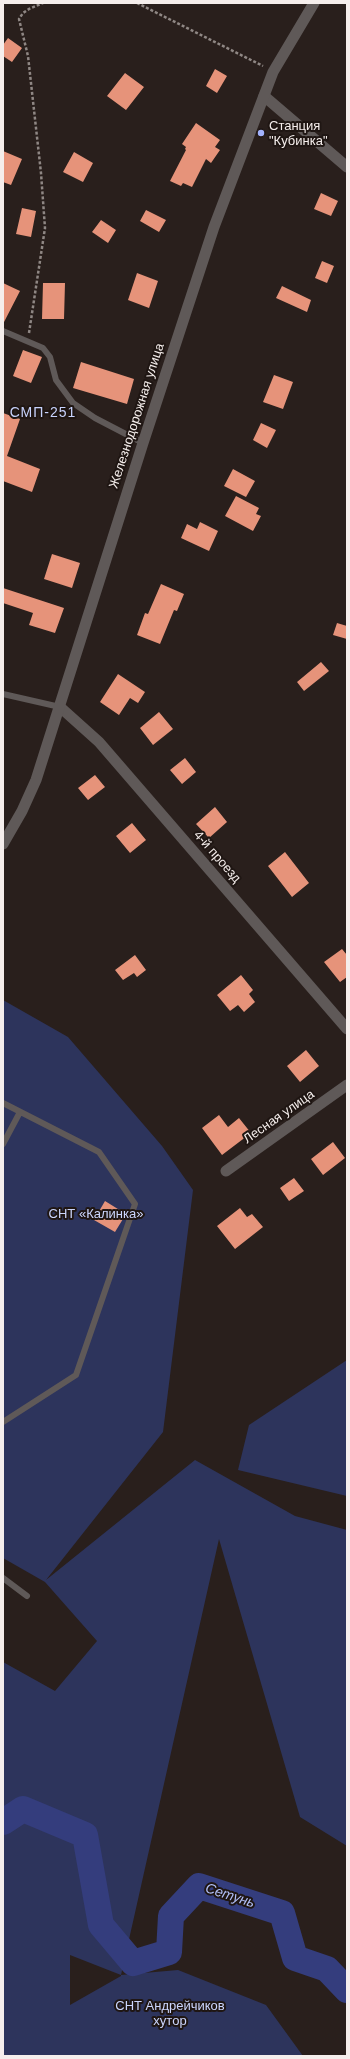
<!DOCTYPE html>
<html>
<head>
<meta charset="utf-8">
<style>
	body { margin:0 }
	#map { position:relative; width:350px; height:2059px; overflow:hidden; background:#291f1c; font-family:Helvetica,sans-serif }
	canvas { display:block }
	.frame { position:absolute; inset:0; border:4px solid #f5eeec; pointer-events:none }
</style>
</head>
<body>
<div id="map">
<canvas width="350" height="2059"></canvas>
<div class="frame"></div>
</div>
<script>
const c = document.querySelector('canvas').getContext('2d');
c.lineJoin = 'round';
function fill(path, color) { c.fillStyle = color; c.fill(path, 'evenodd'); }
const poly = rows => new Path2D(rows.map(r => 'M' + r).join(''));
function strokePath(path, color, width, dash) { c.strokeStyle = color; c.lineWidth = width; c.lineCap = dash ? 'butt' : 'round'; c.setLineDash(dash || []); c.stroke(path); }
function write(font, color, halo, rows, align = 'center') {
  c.font = font + ' Helvetica,sans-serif'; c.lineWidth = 4; c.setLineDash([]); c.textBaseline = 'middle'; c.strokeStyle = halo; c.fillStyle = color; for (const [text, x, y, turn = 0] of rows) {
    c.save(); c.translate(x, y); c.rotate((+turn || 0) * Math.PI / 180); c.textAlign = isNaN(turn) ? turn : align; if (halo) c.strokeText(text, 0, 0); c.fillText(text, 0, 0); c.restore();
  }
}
fill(poly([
	[3,1000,68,1037,162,1146,193,1190,163,1432,46,1580,195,1460,295,1516,347,1530,347,1846,300,1817,219,1539,121,1975,178,1970,266,2005,303,2056,3,2056,3,1662,55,1691,97,1641,45,1582,3,1558],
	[70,1955,121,1975,121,1976,70,2005],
	[347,1360,347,1496,238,1470,249,1425]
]), '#2d345c');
strokePath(poly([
	[3,1822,23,1809,85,1835,101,1925,133,1963,169,1952,171,1916,199,1886,282,1913,295,1958,327,1969,347,1990]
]), '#343d7d', 26);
fill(poly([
	[8,38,22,48,12,62,3,56,3,45],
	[215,69,227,76,217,93,206,86],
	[125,73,144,87,126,110,107,96],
	[196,123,220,140,215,147,220,150,211,163,206,159,192,187,183,183,181,186,170,181,186,150,185,149,186,147,182,144],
	[3,151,22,159,11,185,3,182],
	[74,152,93,163,83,182,63,172],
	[321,193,338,201,331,216,314,209],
	[22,208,36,211,31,237,16,234],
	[146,210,166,220,159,232,140,221],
	[101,220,116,230,108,243,92,232],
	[322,261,334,266,327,283,315,278],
	[137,273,158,281,149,308,128,300],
	[3,283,20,291,3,324],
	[43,283,65,283,64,319,42,319],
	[282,286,311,300,307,312,276,298],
	[23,350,42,357,31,383,13,376],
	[81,362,134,379,127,404,73,388],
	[274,375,293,382,283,409,263,402],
	[3,413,20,419,7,456,40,469,32,492,3,481],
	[261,423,276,430,267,448,253,440],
	[233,469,255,481,246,497,224,486],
	[236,496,259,508,256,514,261,516,253,531,225,516],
	[200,522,218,531,209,551,181,538,187,524,197,529],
	[52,554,80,563,72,588,44,579],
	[161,584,184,594,177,611,174,610,160,644,137,635,145,613,148,614],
	[3,588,64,608,55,633,29,625,33,613,3,603],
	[337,623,347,626,347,639,333,635],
	[321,662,329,671,304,691,297,682],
	[118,674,145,692,138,703,130,698,119,715,100,702],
	[159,712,173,729,153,745,140,728],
	[185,758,196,772,182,784,170,770],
	[95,775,105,787,88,800,78,788],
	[215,807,227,822,209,838,196,824],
	[132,823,146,840,130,853,116,836],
	[285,852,309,883,292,897,268,866],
	[342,949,347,955,347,977,340,982,324,962],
	[135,955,146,970,137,977,134,973,123,980,115,970],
	[241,975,253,990,249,994,255,1002,244,1012,238,1005,230,1011,217,995],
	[306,1050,319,1066,300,1082,287,1066],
	[219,1115,228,1127,239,1118,251,1133,222,1155,202,1128],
	[333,1142,345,1158,323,1175,311,1159],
	[294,1178,304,1191,289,1201,280,1188],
	[105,1201,126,1214,115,1232,94,1220],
	[240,1208,247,1217,252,1214,263,1227,235,1249,217,1226]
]), '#e6937a');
strokePath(poly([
	[137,3,263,66],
	[29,333,45,228,41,173,28,56,19,19,23,13,29,9,43,3]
]), '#8f8784', 2.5, [3, 2]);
strokePath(poly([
	[3,331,43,348,50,357,56,380,73,403,95,418,143,443],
	[3,694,60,707],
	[3,1103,99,1152,135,1204,76,1375,3,1422],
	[3,1144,20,1112],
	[3,1578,27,1596]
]), '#5f5958', 6);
strokePath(poly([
	[264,96,347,167],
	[60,707,99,742,347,1029],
	[226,1171,347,1085]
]), '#5f5958', 11);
strokePath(poly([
	[3,844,22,811,36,780,143,443,214,227,273,72,314,3]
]), '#5f5958', 11);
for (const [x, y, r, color] of [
	[261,133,4,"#a2b2fd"]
]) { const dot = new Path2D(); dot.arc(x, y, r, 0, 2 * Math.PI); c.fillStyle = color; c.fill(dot); strokePath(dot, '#1f1613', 1.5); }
write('13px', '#f5eeec', '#1f1613', [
	["Станция",269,126],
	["\"Кубинка\"",269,141]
], 'left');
write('13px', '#f5eeec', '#1f1613', [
	["Железнодорожная улица",137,416,-72],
	["4-й проезд",217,857,49],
	["Лесная улица",279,1117,-35]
]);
write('13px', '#ccd6fd', '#1f1613', [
	["СНТ «Калинка»",96,1214],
	["СНТ Андрейчиков",170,2006],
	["хутор",170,2021]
]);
c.letterSpacing = '1px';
write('14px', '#c8d3fd', '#1f1613', [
	["СМП-251",43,413]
]);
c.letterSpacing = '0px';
write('italic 14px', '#b2c0f9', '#1f1613', [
	["Сетунь",230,1896,18]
]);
</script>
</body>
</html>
